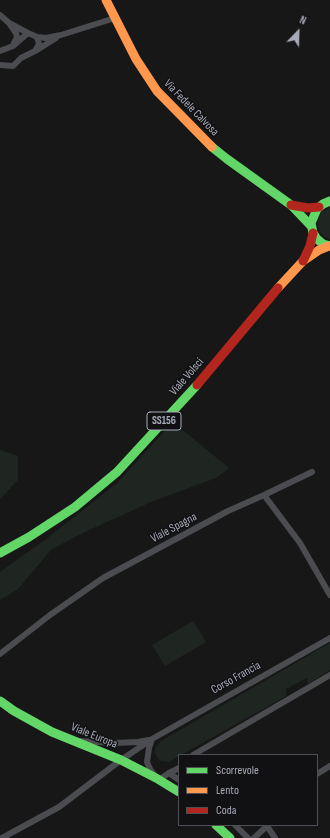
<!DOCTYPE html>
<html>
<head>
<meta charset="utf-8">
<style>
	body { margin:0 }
	#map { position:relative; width:330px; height:838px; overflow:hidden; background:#171717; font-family:"Sofia Sans Condensed",sans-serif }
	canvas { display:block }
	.legend { position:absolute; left:178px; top:754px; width:140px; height:72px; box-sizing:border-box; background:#111113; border:1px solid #4d4f55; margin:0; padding:5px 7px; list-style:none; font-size:12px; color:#a8abb8 }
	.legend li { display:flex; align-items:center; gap:8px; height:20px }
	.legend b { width:20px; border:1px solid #4d4f55 }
	.north { position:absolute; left:278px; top:12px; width:40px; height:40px; -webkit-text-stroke:3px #111113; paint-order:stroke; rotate:23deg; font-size:11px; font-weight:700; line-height:16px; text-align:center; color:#a8abb8 }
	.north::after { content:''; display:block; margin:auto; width:14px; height:18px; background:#a8abb8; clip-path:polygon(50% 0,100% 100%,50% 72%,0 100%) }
</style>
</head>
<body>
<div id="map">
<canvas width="330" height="838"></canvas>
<ul class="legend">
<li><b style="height:5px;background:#63d668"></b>Scorrevole</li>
<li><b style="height:5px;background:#ff974d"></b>Lento</li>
<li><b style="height:5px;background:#b3261e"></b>Coda</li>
</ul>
<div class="north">N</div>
</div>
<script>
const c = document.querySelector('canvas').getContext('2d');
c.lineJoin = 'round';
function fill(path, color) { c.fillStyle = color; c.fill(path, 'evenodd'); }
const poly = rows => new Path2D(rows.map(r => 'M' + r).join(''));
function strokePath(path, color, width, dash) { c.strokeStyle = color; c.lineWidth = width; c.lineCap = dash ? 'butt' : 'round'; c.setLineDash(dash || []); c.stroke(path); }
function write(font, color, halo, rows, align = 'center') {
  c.font = font + ' "Sofia Sans Condensed",sans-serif'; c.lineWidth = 3; c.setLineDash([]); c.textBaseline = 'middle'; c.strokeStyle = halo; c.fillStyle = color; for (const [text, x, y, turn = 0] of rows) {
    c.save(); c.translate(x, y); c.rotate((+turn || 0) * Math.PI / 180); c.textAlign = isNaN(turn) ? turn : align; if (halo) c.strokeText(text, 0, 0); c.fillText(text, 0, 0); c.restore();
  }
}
fill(poly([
	[330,207,330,239,325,237,320,233,317,223,321,213],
	[173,422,229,468,216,478,151,502,87,531,52,549,18,589,0,600,0,572,46,539,117,483],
	[0,450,18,456,18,480,0,499],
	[193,621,206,642,165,666,152,645],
	[330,643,330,670,308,684,307,678,286,689,286,696,181,755,179,755,179,756,169,762,160,761,157,757,154,752,156,747,161,741]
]), '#1f2621');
strokePath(poly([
	[0,15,9,23],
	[37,37,46,38,61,35,115,18],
	[13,45,17,37,16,33,9,23,28,33],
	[37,50,56,38],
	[0,51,13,46,28,33,37,37,39,44,35,51,21,58,13,66,0,65],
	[264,495,312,472],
	[0,654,50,615,103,578,228,511,264,495,300,543,330,595],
	[152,739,149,748,147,762,150,769,155,776],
	[80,741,115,743,138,742,149,740],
	[193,755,330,675],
	[169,773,179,780],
	[317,774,330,766],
	[160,779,169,773,179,768],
	[235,825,248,838],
	[267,826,275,838],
	[2,838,59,807,121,760,152,739,330,638],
	[254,838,267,826,266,825]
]), '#4b4c50', 6);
strokePath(poly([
	[212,147,227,159,291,205,312,227],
	[330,201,323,204,317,209,311,223,313,233,317,239,323,244,330,246],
	[0,553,29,537,75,507,117,472,197,385],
	[0,701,14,711,52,732,121,760,156,778,179,792],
	[216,825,230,838]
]), '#63d668', 9);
strokePath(poly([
	[106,0,136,59,157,91,212,147],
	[278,288,303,261,319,250,329,246]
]), '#ff974d', 9);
strokePath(poly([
	[291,205,308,208,319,207],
	[303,261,310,246,313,233],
	[197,385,278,288]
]), '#b3261e', 9);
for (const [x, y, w] of [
	[164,421,34]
]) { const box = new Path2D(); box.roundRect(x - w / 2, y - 9, w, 18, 3); c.fillStyle = '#111113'; c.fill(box); strokePath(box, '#a8abb8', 1); }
write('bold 11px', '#a8abb8', null, [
	["SS156",164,421]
]);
write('12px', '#a8abb8', '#111113', [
	["Via Fedele Calvosa",191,108,46],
	["Viale Volsci",187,377,-49],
	["Viale Spagna",174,528,-28],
	["Corso Francia",236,678,-29],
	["Viale Europa",94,736,22]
]);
</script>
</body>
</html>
